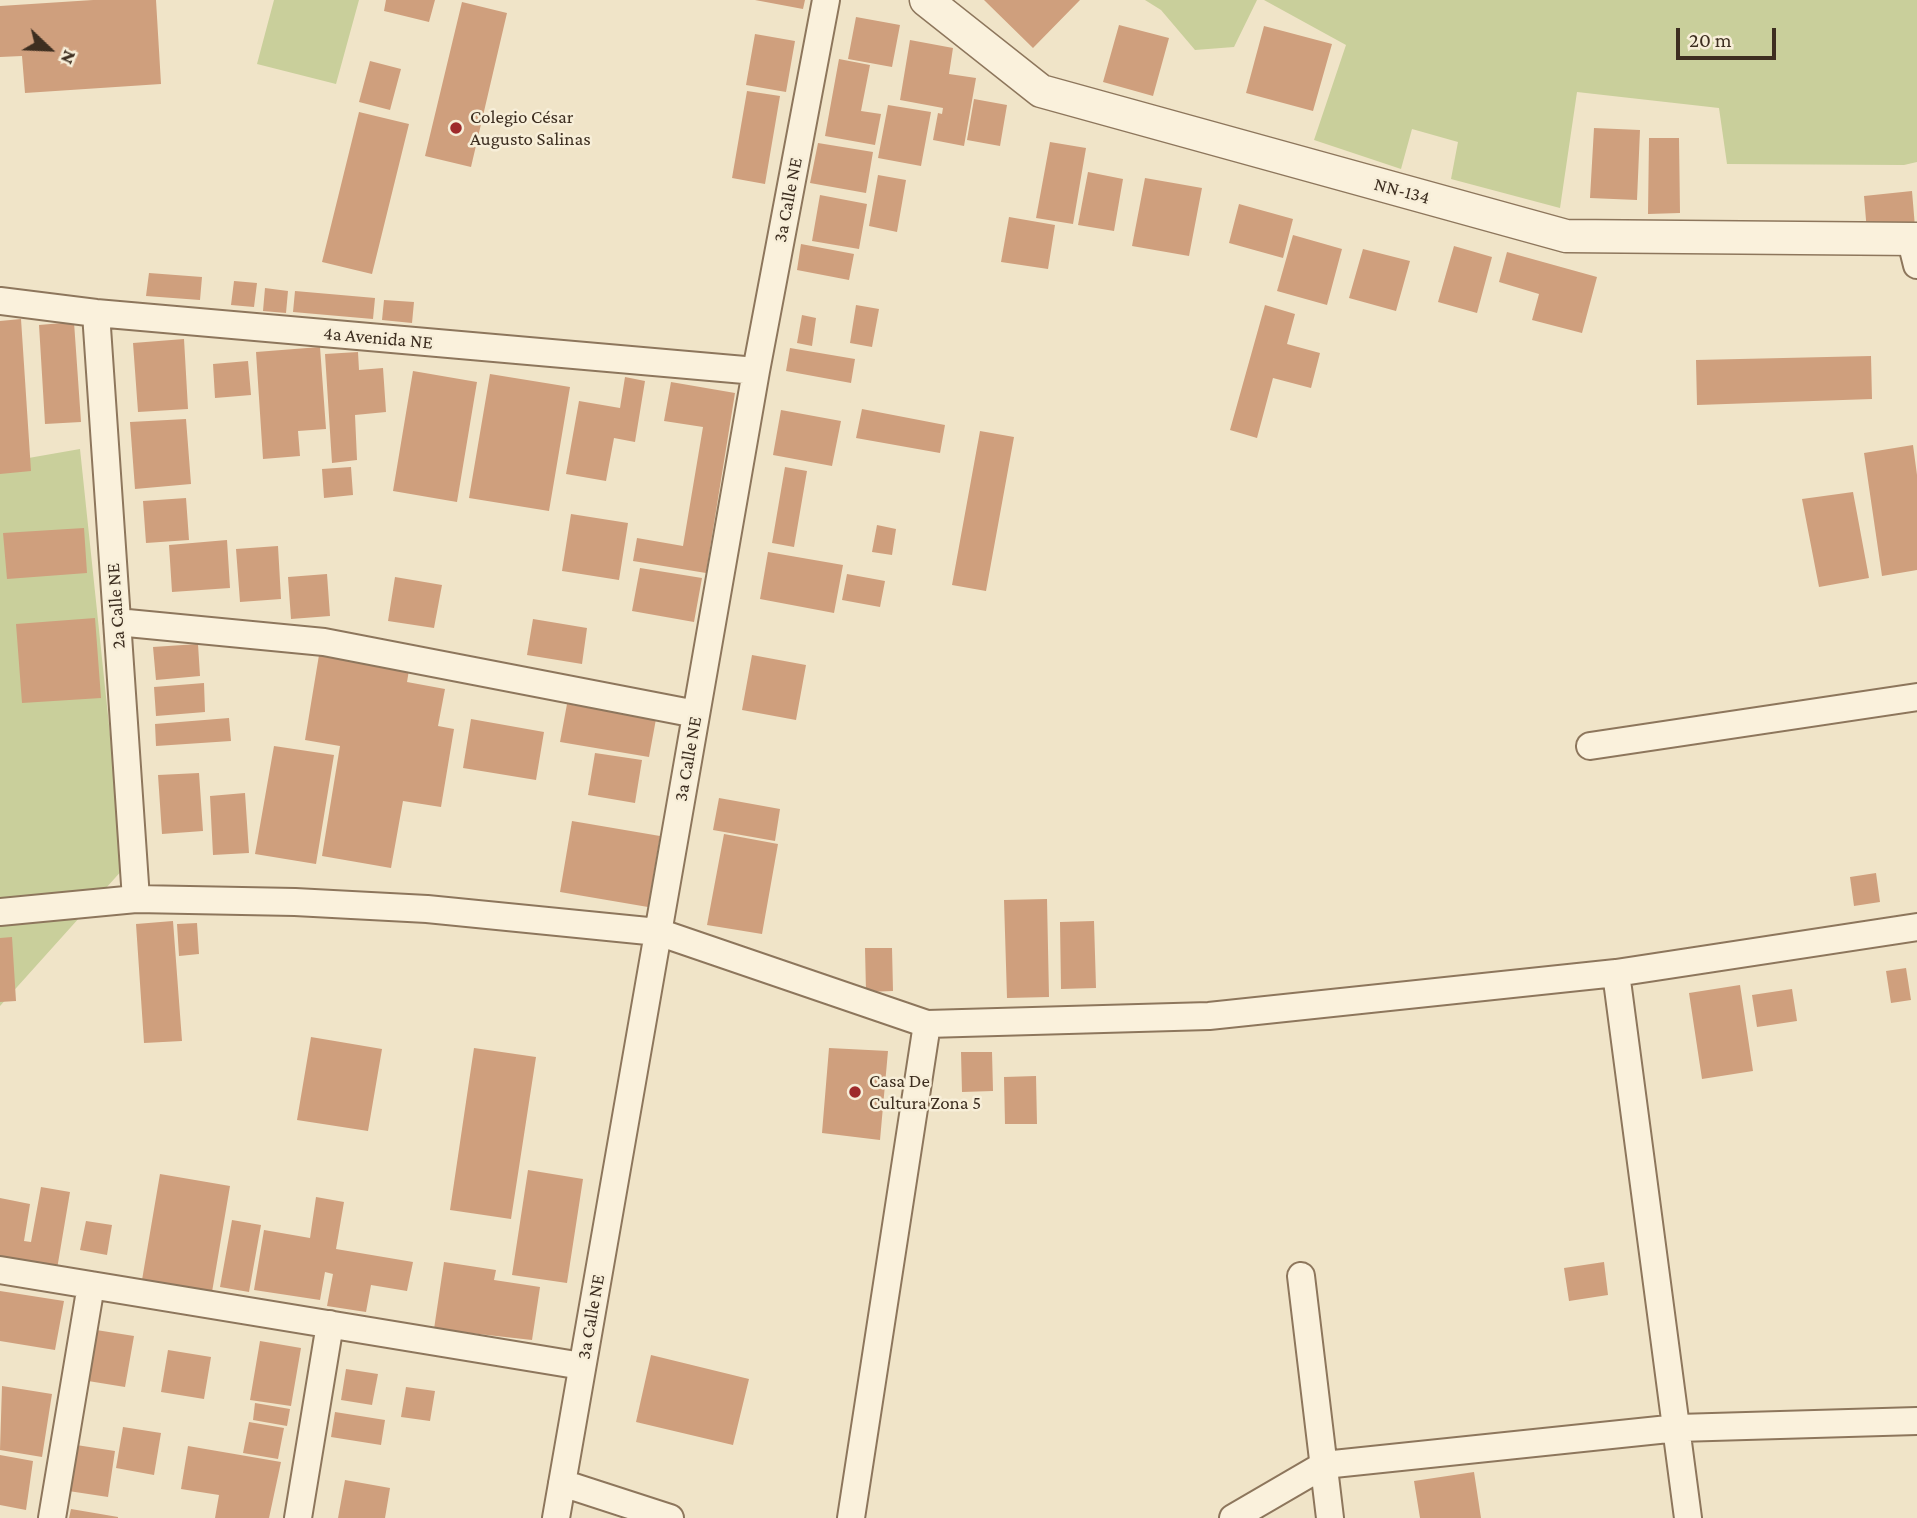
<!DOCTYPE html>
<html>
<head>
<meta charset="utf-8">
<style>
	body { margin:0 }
	#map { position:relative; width:1917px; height:1518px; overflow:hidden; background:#f0e4c8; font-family:"Crimson Pro",serif }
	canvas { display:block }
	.north { position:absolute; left:14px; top:14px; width:70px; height:70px; -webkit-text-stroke:5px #f7eed8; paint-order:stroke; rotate:113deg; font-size:19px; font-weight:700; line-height:28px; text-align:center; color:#3d2e20 }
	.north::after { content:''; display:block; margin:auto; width:24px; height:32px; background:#3d2e20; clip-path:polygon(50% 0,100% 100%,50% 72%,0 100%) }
	.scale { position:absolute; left:1676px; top:28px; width:100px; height:32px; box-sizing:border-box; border:4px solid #3d2e20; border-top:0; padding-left:9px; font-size:21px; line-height:24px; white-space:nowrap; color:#3d2e20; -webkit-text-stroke:5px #f7eed8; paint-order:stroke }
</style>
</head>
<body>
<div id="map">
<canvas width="1917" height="1518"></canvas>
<div class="north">N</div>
<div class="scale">20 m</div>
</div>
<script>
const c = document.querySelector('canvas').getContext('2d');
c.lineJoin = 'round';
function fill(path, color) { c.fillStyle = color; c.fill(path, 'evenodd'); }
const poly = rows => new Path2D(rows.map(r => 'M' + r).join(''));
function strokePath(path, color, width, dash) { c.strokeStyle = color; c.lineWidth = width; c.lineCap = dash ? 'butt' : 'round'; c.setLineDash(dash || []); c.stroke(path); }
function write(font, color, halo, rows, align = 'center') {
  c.font = font + ' "Crimson Pro",serif'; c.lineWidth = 5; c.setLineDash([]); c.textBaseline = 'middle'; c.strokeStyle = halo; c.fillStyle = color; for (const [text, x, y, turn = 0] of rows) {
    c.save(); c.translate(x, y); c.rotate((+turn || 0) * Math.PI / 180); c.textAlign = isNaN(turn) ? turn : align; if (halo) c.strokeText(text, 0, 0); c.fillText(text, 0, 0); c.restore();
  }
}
fill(poly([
	[274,0,359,0,336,84,257,64],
	[1145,0,1257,0,1234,47,1195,50,1161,10],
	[1264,0,1917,0,1917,162,1904,165,1727,164,1719,108,1577,92,1560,208,1451,179,1458,142,1412,129,1401,169,1314,140,1346,45],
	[80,449,124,868,0,1006,0,463]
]), '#c9cf9b');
fill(poly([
	[93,0,156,0,161,84,25,93,22,56,0,57,0,6],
	[386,0,435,0,429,22,384,11],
	[755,0,805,0,803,9],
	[984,0,1080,0,1033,48],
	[462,2,507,13,471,167,425,156],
	[856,17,900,25,892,67,848,59],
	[1119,25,1169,38,1153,96,1103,82],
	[1264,26,1332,44,1313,111,1246,93],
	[755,34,795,41,786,92,746,85],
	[910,40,953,48,949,74,976,78,964,146,933,140,938,113,942,114,943,108,900,100],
	[839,59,870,65,861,111,881,114,875,145,825,136],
	[370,61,401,69,390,110,359,102],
	[747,91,780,96,765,184,732,178],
	[974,99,1007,105,1000,146,967,140],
	[888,105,931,112,921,166,878,158],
	[359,112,409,124,372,274,322,262],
	[1594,128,1640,130,1637,200,1590,198],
	[1649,138,1679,138,1680,213,1648,214],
	[1050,142,1086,148,1073,224,1036,218],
	[818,143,873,152,866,193,810,183],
	[1088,172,1123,179,1114,231,1078,225],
	[878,175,906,180,897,232,869,226],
	[1145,178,1202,188,1189,256,1132,246],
	[1912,191,1915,227,1867,232,1864,196],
	[820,195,867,204,859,249,812,241],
	[1239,204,1293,219,1283,258,1229,243],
	[1009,217,1055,225,1048,269,1001,262],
	[1293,235,1342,249,1327,305,1277,291],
	[801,244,854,254,849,280,797,270],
	[1454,246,1492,257,1477,313,1438,302],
	[1363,249,1410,261,1396,311,1349,298],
	[1507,252,1597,277,1582,333,1532,320,1539,294,1499,282],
	[149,273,202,277,200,300,146,296],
	[234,281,257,283,254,307,231,305],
	[265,288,288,291,286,313,263,311],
	[295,291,375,298,373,319,293,312],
	[384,300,414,302,412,323,382,320],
	[856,305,879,309,872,347,850,343],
	[1265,305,1295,314,1287,344,1320,353,1311,388,1273,378,1257,438,1230,430],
	[802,315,816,318,812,346,797,343],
	[21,319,31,471,0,474,0,321],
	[74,322,81,422,45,424,39,325],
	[184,339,188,409,138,412,133,343],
	[320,347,326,429,298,431,300,456,263,459,256,352],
	[790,348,855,359,851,383,786,371],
	[358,352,359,370,383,368,386,412,355,415,357,460,332,463,325,354],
	[1871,356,1872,399,1697,405,1696,360],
	[248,361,251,395,215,398,213,364],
	[413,371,477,382,457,502,393,491],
	[490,374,570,387,549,511,469,498],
	[625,377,645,381,635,442,614,438,606,481,566,474,579,401,620,408],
	[671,382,735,393,706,573,633,561,637,538,683,546,703,427,664,421],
	[862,409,945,425,940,453,856,438],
	[781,410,841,421,832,466,773,455],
	[186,419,191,484,135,489,130,422],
	[980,431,1014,437,986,591,952,585],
	[1913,445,1917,475,1917,570,1882,576,1864,453],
	[351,467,353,495,324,498,322,469],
	[785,467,807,471,794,547,772,543],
	[1853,492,1869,578,1819,587,1802,499],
	[186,498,189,540,146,543,143,501],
	[571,514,628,523,619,580,562,571],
	[877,525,896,529,892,555,872,552],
	[84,528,87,573,7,579,3,533],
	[227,540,230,588,172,592,169,545],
	[278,546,281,599,240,602,236,549],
	[768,552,843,565,834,613,760,599],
	[640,568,702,578,694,622,632,611],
	[327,574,330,616,291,619,288,577],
	[847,574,885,581,880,607,842,600],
	[395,577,442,585,434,628,388,621],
	[95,618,101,698,22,703,16,624],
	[533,619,587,628,582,664,527,655],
	[198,644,200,676,156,680,153,647],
	[320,649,410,664,407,682,445,689,438,726,454,729,441,807,403,801,391,868,322,856,340,746,305,740],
	[752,655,806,665,796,720,742,710],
	[204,683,205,712,156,716,154,687],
	[567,704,656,719,649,757,560,742],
	[229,718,231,741,156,746,155,724],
	[471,719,544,732,536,780,463,768],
	[274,746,334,755,316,864,255,854],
	[595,753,642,760,635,803,588,795],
	[199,773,203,831,162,834,158,775],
	[245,793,249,853,213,855,210,796],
	[719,798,780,809,775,841,713,830],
	[572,821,660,836,648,907,560,892],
	[724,834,778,844,762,934,707,925],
	[1876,873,1880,902,1854,906,1850,877],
	[1047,899,1049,997,1007,998,1004,900],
	[173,921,182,1041,144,1043,136,924],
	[1094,921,1096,988,1061,989,1060,922],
	[197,923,199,954,179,956,177,924],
	[12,937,16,1001,0,1002,0,938],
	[865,948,892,948,893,991,866,992],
	[1906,968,1911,1000,1891,1003,1886,971],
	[1740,985,1753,1071,1702,1079,1689,993],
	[1792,989,1797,1021,1757,1027,1752,995],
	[311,1037,382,1049,368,1131,297,1120],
	[474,1048,536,1057,511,1219,450,1210],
	[829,1048,888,1051,880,1140,822,1133],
	[961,1052,992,1052,993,1091,962,1092],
	[1036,1076,1037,1124,1005,1124,1004,1077],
	[528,1170,583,1179,567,1283,512,1275],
	[160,1174,230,1186,212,1292,142,1280],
	[41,1187,70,1192,57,1269,0,1259,0,1198,30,1204,24,1241,31,1242],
	[316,1197,344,1202,336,1249,413,1262,407,1291,371,1285,366,1312,327,1306,333,1274,325,1272,320,1300,254,1290,264,1230,310,1238],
	[232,1220,261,1225,249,1292,220,1287],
	[86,1221,112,1225,107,1255,80,1250],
	[444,1262,496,1270,494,1280,540,1287,532,1340,434,1329],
	[1604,1262,1608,1295,1569,1301,1564,1268],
	[0,1291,64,1301,55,1350,0,1341],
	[90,1329,134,1336,125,1387,82,1380],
	[260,1341,301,1348,291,1406,250,1400],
	[168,1350,211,1357,204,1399,161,1392],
	[651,1355,749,1379,733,1445,636,1422],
	[346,1369,378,1374,372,1405,341,1400],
	[2,1386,52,1394,42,1457,0,1450],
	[406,1387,435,1391,430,1421,401,1417],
	[255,1403,290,1409,287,1426,253,1420],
	[335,1412,385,1420,381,1445,331,1437],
	[249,1422,284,1428,278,1459,243,1453],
	[123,1427,161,1433,154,1475,116,1468],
	[70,1444,115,1451,108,1497,62,1490],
	[188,1446,281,1462,269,1518,215,1518,219,1495,181,1489],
	[0,1455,33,1461,26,1510,0,1505],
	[1474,1472,1481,1518,1420,1518,1414,1481],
	[345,1480,390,1488,385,1518,338,1518],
	[71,1509,118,1517,118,1518,69,1518]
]), '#cf9f7d');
const minor = poly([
	[1911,241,1917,265],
	[0,301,96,313,756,371],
	[96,313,136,899],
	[117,622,324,642,696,714],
	[1590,746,1917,697],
	[0,912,136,899,295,902,427,909,658,932,927,1024,1209,1016,1616,973,1917,927],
	[1616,973,1688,1518],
	[0,1270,582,1366],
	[1301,1276,1330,1518],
	[562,1483,670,1518],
	[52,1518,91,1285],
	[298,1518,330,1324],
	[556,1518,756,371,826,0],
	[851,1518,927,1024],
	[1233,1518,1324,1465,1678,1428,1917,1421]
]);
const tertiary = poly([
	[926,0,1041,91,1566,236,1917,239]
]);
strokePath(minor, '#8d765c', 30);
strokePath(tertiary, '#8d765c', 35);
strokePath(minor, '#faf1dc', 26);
strokePath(tertiary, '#faf1dc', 32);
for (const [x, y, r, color] of [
	[456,128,7,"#9e2a2b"],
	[855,1092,7,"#9e2a2b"]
]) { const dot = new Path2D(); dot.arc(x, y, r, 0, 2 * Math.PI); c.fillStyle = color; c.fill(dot); strokePath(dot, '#f7eed8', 2.5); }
write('19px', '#3d2e20', '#f7eed8', [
	["Colegio César",470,117],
	["Augusto Salinas",470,139],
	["Casa De",869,1081],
	["Cultura Zona 5",869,1103]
], 'left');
write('19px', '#3d2e20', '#f7eed8', [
	["NN-134",1402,191,15],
	["3a Calle NE",788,200,-79],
	["4a Avenida NE",378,338,5],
	["2a Calle NE",116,606,-94],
	["3a Calle NE",688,759,-80],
	["3a Calle NE",591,1317,-80]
]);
</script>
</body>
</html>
